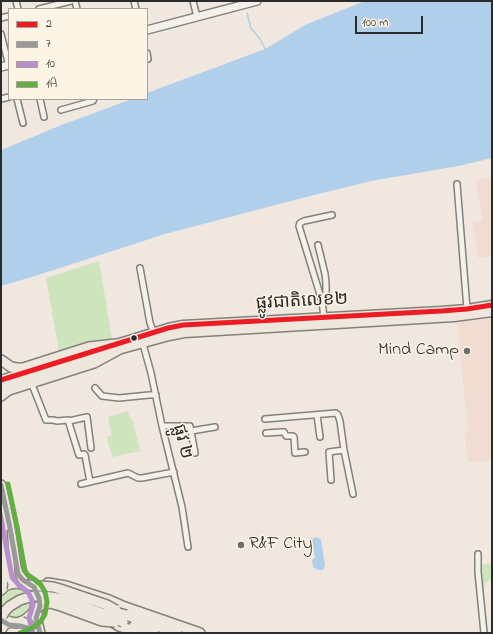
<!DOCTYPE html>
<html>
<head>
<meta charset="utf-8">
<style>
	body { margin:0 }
	#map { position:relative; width:493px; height:634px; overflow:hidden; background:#f0e7df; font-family:"Indie Flower",sans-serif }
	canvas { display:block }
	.frame { position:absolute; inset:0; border:2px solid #2b2b2b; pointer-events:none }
	.legend { position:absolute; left:8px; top:8px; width:140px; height:92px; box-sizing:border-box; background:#fcf5e5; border:1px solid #a8a49b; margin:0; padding:5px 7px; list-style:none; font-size:12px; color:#2b2b2b }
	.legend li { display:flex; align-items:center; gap:8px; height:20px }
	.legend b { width:20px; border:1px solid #a8a49b }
	.scale { position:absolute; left:355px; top:16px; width:68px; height:18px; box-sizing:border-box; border:2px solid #2b2b2b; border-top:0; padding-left:5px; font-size:12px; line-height:14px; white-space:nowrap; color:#2b2b2b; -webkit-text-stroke:3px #fcf5e5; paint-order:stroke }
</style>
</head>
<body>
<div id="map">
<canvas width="493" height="634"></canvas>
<div class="frame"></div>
<ul class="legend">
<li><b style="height:5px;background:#ed1b24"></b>2</li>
<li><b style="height:5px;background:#999"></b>7</li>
<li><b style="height:5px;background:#b88ecc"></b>10</li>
<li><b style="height:5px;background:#63ae42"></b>1A</li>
</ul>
<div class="scale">100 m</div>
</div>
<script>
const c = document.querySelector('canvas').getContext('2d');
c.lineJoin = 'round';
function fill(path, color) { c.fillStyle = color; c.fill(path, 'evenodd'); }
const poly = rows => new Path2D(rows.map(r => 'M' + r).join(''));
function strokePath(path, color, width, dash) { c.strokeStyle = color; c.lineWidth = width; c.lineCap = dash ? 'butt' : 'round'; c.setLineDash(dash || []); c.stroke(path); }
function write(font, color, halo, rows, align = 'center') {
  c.font = font + ' "Indie Flower","Noto Sans Khmer",sans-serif'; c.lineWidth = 3; c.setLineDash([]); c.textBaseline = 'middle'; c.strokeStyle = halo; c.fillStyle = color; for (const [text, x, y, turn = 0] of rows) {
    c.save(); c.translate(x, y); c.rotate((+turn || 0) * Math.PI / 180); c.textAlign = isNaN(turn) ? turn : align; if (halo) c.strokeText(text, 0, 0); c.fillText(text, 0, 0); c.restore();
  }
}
fill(poly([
	[492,177,492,255,485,257,478,258,472,222,483,220,475,180],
	[492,318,492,460,468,462,464,432,468,431,457,323]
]), '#f1dcd2');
fill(poly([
	[99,261,112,339,87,343,59,351,46,278],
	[128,411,129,416,133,421,140,451,112,457,107,437,112,435,108,417],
	[492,563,492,574,491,578,479,590,477,565],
	[17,586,28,591,33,602,29,613,17,619,9,617,1,609,1,597,3,593,7,589]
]), '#cde4bd');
fill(poly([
	[365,1,492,1,492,158,458,166,371,181,306,197,165,234,35,276,1,286,1,150,64,124,132,99,147,99,147,93,265,49,307,24],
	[315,537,321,539,325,566,323,570,318,570,313,567,312,560,315,558,314,550,312,549,311,541]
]), '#b0cfeb');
strokePath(poly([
	[247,13,251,28,260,39,265,49]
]), '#b0cfeb', 1.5);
const street = poly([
	[16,1,18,9],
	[75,1,77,9],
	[134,1,136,9],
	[193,1,197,17],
	[39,9,71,1],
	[1,18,9,16],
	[1,34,9,66],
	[147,53,148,59],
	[1,99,9,97],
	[17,99,23,123],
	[40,99,44,117],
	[61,110,93,101,94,99],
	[457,184,467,309],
	[318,245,325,274,326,283,326,293,322,301],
	[140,268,150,323,154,333],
	[324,317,322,301,299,226,300,223,304,221,332,215],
	[143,344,151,373,162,426,182,507,188,547],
	[31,382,46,420,53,420,57,421,68,420,79,455,80,455,84,454,85,455,90,482],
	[95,388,102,396,119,398,149,395,156,395],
	[317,415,320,437],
	[265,419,336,413,338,415,340,421,344,450,353,494],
	[69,421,87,417,91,448],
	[162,426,190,426,195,453],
	[191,431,215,427],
	[266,433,282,432,284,432,286,436,293,436,294,437,295,453,305,452],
	[331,480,329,452,344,450],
	[81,484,128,473,138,478,142,478,174,472],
	[478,554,478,572,484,633]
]);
const secondary = poly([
	[147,30,257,1],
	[1,67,9,65]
]);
const primary = poly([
	[1,380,116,344,168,328,183,325,441,311,467,309,492,305],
	[1,386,118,350,169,336,184,333,454,317,492,312]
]);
const highway = poly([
	[1,360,11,367,17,368,23,368,89,347,116,344],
	[1,396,9,390,94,363,118,350],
	[1,485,10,528,16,567,18,574,23,580],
	[48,583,66,586,109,600,125,607,200,633],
	[1,590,5,586,10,584,17,583,22,584,28,587,32,590,35,595,36,602,35,609,33,613,25,620,17,623,10,622,4,619],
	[37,613,37,621,40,633],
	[126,615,177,633],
	[109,620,119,626,140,633],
	[134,626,154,633]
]);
strokePath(street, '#84807c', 8);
strokePath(secondary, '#84807c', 10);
strokePath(primary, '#84807c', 11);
strokePath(highway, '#84807c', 12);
strokePath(street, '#f4f0ea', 5);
strokePath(secondary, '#f4f0ea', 7);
strokePath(primary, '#ede7dd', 8);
strokePath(highway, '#ede7dd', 9);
const highwayBridge = poly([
	[2,530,4,566,2,589],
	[9,563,10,576,13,583],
	[26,585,53,587,60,589,107,605,116,610],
	[35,609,41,605,50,603,61,606,102,621,115,622],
	[108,610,126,615],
	[1,618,5,611,10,606,20,600,33,596,41,596,51,597,63,599,104,614,123,622],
	[22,622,28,624,33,630,35,633],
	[1,630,4,625,10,622]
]);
strokePath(highwayBridge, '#84807c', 12, []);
strokePath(highwayBridge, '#ede7dd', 9);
strokePath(poly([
	[1,380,168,328,183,325,441,311,467,309,492,305]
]), '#ed1b24', 5);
strokePath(poly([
	[1,485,10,528,18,574,23,580,34,587,39,598,40,606,36,618,40,633],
	[1,620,9,625,20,626,27,628,31,633]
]), '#999', 5);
strokePath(poly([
	[1,519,12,577,19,585,28,592,32,600,33,605,29,618,33,633]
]), '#b88ecc', 5);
strokePath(poly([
	[8,484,17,527,25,571,28,575,34,579,41,585,45,592,47,602,45,614,41,621,34,627,20,633]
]), '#63ae42', 5);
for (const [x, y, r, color] of [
	[134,338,3.5,"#2b2b2b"],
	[467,351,4,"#706d6a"],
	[241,545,4,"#706d6a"]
]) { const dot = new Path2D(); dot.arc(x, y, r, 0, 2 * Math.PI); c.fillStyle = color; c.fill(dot); strokePath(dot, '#fcf5e5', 1.5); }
write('18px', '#2b2b2b', '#fcf5e5', [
	["ផ្លូវជាតិលេខ២",302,303,-3],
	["ផ្លូវ ២",181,442,76]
]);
write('18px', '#2b2b2b', '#fcf5e5', [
	["Mind Camp",459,351],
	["R&F City",249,545,"left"]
], 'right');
</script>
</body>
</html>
